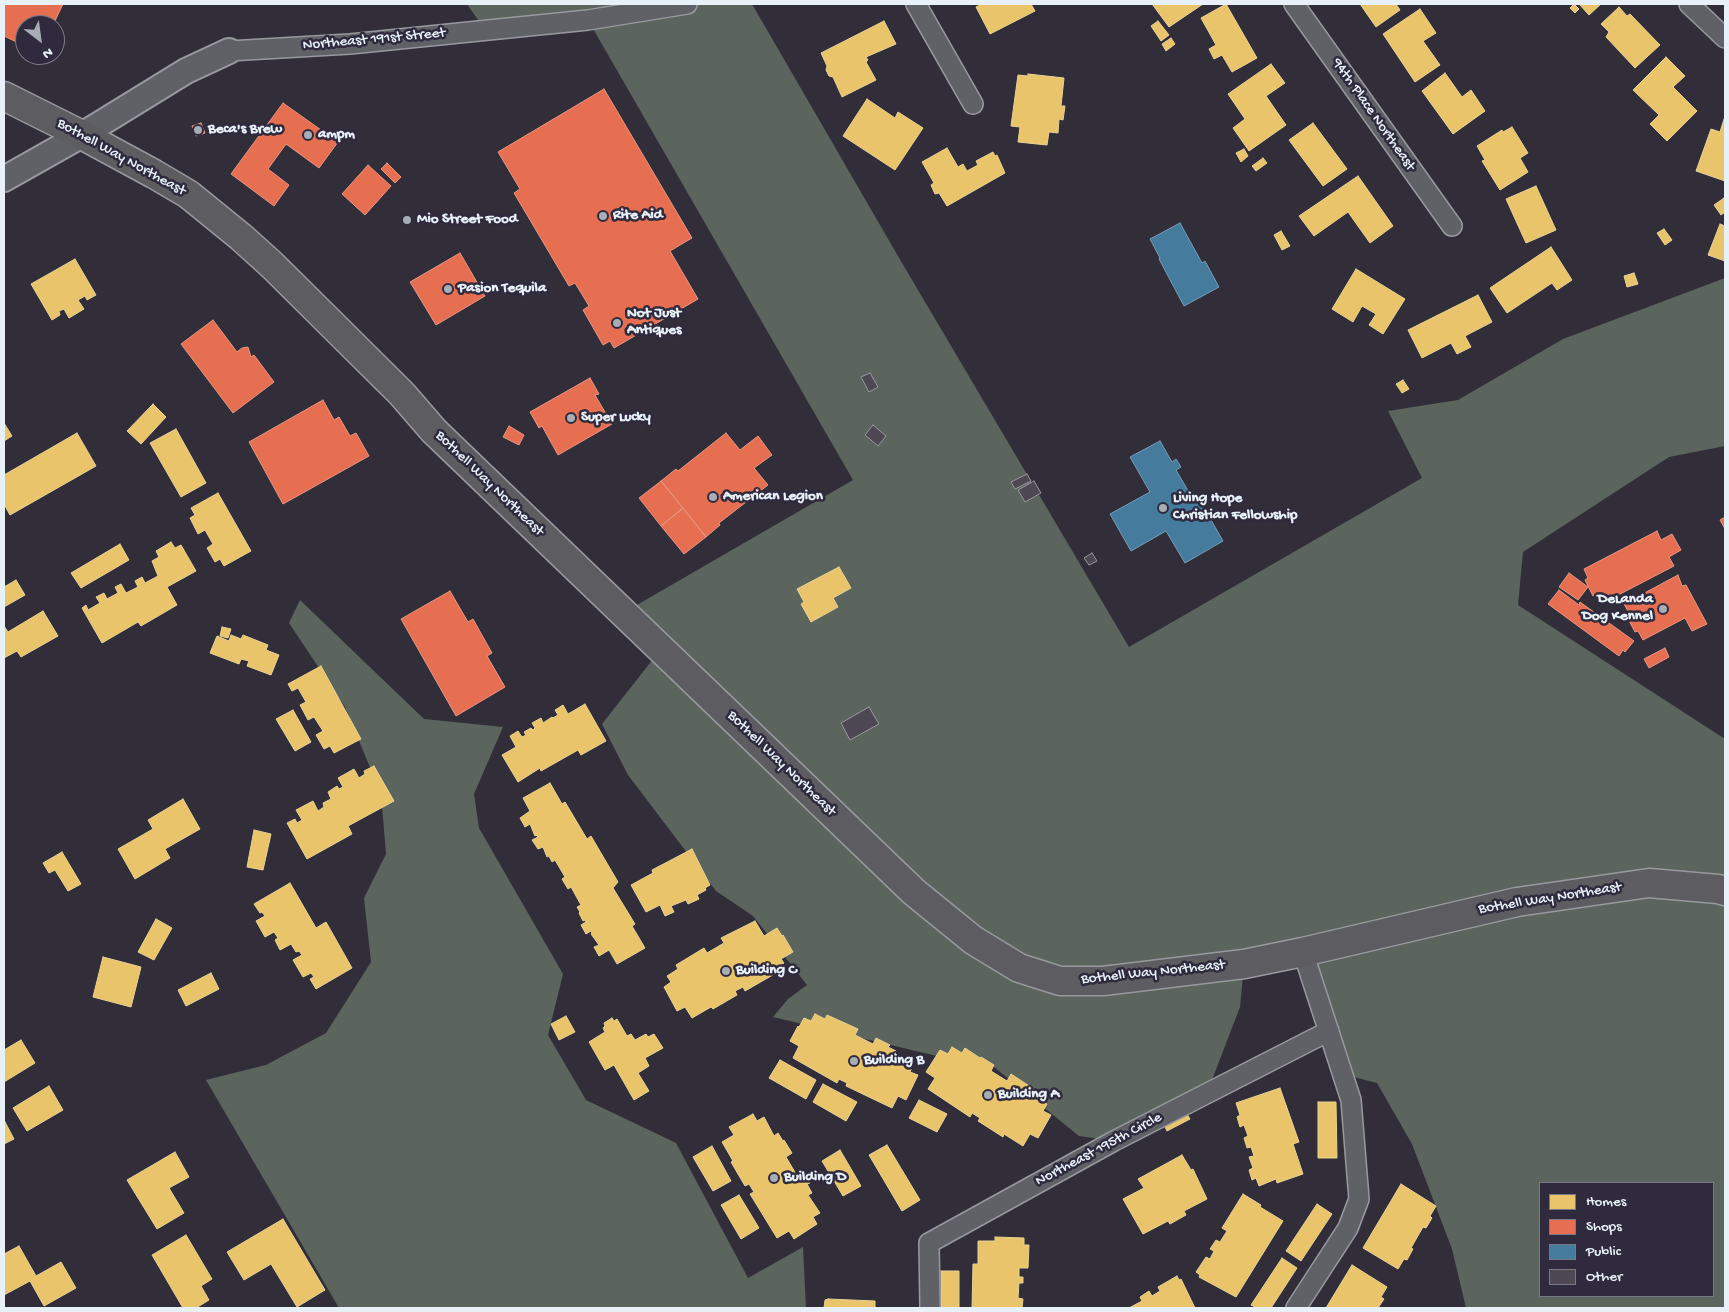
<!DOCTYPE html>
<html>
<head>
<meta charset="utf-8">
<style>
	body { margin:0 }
	#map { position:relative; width:1729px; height:1312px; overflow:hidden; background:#312e39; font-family:"Gochi Hand",sans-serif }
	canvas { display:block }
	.frame { position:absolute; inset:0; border:5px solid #e8f1f8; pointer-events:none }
	.legend { position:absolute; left:1539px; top:1182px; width:175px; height:115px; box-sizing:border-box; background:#2f2a3d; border:1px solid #797a88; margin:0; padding:6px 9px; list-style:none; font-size:15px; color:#e8f1f8 }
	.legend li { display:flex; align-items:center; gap:10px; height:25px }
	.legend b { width:25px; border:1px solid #797a88 }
	.north { position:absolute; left:15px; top:15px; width:50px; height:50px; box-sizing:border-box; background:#2f2a3d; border:1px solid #797a88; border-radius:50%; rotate:150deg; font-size:14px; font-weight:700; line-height:20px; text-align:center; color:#e8f1f8 }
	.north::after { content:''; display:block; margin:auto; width:18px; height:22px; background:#a8adb5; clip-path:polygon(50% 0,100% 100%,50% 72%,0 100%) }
</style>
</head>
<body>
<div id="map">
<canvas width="1729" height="1312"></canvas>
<div class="frame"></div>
<ul class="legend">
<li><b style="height:14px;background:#e9c46a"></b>Homes</li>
<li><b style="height:14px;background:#e76f51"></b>Shops</li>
<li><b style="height:14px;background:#457b9d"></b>Public</li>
<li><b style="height:14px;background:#4d4853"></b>Other</li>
</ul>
<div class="north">N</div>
</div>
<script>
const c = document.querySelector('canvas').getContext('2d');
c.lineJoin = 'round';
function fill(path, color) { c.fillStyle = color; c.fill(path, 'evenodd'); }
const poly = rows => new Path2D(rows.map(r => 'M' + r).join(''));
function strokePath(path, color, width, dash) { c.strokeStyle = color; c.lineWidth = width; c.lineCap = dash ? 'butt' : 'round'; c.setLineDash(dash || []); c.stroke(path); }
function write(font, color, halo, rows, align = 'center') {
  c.font = font + ' "Gochi Hand",sans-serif'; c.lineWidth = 5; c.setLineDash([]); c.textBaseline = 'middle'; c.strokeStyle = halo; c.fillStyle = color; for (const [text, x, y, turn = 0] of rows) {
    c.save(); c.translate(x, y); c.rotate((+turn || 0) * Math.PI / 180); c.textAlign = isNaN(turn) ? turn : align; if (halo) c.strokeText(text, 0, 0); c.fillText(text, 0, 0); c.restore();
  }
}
fill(poly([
	[467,4,676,4,485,30],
	[687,4,752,4,902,263,1129,647,1422,478,1388,411,1458,400,1563,339,1725,278,1725,446,1669,457,1523,552,1518,605,1725,739,1725,1308,1466,1308,1452,1249,1412,1144,1377,1083,1342,1074,1303,952,1244,964,1240,1007,1207,1093,1114,1141,1079,1136,983,1058,941,1057,773,1017,788,999,807,985,753,916,716,891,628,775,602,724,661,649,623,613,853,480,588,20],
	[1540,1183,1713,1183,1713,1296,1540,1296],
	[300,600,424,719,503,727,474,794,479,828,563,974,548,1035,586,1100,676,1143,748,1278,803,1247,806,1308,339,1308,206,1080,266,1065,326,1033,371,962,364,898,386,854,381,794,345,707,289,623]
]), '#5b655d');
const homes = poly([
	[982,4,1031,4,1035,11,990,34,976,7,982,4],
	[1152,4,1203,4,1169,27,1152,4],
	[1226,4,1257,58,1232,72,1222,55,1214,59,1209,49,1216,45,1201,18,1226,4],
	[1360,4,1396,4,1400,10,1376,27,1360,4],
	[1574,4,1579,9,1575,13,1570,8,1574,4],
	[1579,4,1601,4,1589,15,1579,4],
	[1619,7,1627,16,1630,14,1660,45,1635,68,1606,37,1609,32,1601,24,1619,7],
	[1420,9,1436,33,1423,41,1440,65,1415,82,1383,34,1420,9],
	[884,21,896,44,866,57,868,60,866,62,876,80,842,97,833,77,829,76,826,70,827,66,821,53,884,21],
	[1158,21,1169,35,1161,41,1151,26,1158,21],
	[1171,38,1175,44,1166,51,1162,44,1171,38],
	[1666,57,1685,76,1673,87,1697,111,1667,141,1650,124,1659,115,1633,90,1666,57],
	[1271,64,1285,83,1266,96,1286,125,1249,151,1233,128,1245,119,1228,94,1271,64],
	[1445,73,1462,97,1471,90,1485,111,1453,134,1422,91,1445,73],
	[1028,74,1064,78,1061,106,1065,106,1063,120,1059,119,1058,133,1049,132,1047,145,1018,142,1020,127,1011,126,1018,75,1028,76,1028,74],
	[867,99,895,118,898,112,923,128,895,170,843,136,867,99],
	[1725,116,1725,181,1696,171,1711,129,1720,132,1725,116],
	[1313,123,1347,169,1323,186,1289,140,1313,123],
	[1512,127,1528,153,1520,158,1528,172,1500,190,1482,161,1485,160,1477,146,1502,130,1503,132,1512,127],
	[947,148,958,167,963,164,967,171,978,165,976,161,993,152,995,156,997,155,1005,173,947,206,939,193,935,194,931,185,934,183,922,162,947,148],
	[1244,149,1248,156,1241,162,1236,153,1244,149],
	[1263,158,1267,163,1256,171,1252,166,1263,158],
	[1358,176,1393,226,1370,243,1348,212,1314,236,1299,216,1358,176],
	[1536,186,1556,230,1526,243,1506,199,1536,186],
	[1724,198,1725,212,1721,215,1714,205,1724,198],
	[1720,224,1725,226,1725,261,1708,255,1720,224],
	[1664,229,1672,240,1665,245,1657,233,1664,229],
	[1281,231,1290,246,1282,250,1274,235,1281,231],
	[1551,247,1572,280,1557,290,1552,283,1507,313,1490,288,1551,247],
	[75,259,96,295,87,300,85,296,78,300,84,309,69,318,64,309,59,311,60,315,52,320,31,284,75,259],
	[1356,269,1405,299,1383,334,1369,325,1376,314,1362,306,1353,322,1332,309,1356,269],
	[1634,273,1638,284,1627,287,1624,276,1634,273],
	[1478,295,1492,322,1465,336,1471,347,1457,354,1451,343,1422,358,1408,330,1478,295],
	[1403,380,1409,389,1402,393,1396,384,1403,380],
	[153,404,166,417,141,444,127,431,153,404],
	[4,423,12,436,4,441,4,423],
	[176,429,206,483,181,497,150,443,176,429],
	[77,433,96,466,10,515,4,504,4,475,77,433],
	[218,493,251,551,224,566,220,559,215,562,207,548,213,544,205,530,198,534,190,518,195,515,191,508,218,493],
	[171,542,175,548,181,545,196,571,167,587,177,605,141,626,138,622,102,643,82,608,86,605,88,610,100,603,96,597,104,593,107,599,118,593,115,587,121,584,126,593,138,587,135,581,142,577,145,583,158,576,152,561,159,557,156,551,171,542],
	[120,544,129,560,81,588,71,573,120,544],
	[839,567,851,588,833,598,838,607,811,622,801,604,804,602,797,589,839,567],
	[16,580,25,595,4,607,4,587,16,580],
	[43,611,58,636,21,657,17,651,4,658,4,626,8,632,43,611],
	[222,627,231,629,228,638,220,636,222,627],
	[231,635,241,639,243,635,268,645,266,650,279,655,271,675,247,666,249,661,241,659,239,664,210,653,217,636,229,641,231,635],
	[321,666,361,739,334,753,330,746,324,749,316,735,323,731,314,717,308,720,300,705,306,702,298,688,292,691,288,684,321,666],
	[585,704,606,741,581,755,578,750,541,771,540,768,518,782,502,755,516,747,510,736,518,731,522,737,526,735,524,732,531,728,533,730,535,728,532,723,541,718,543,723,552,717,553,718,558,715,555,710,563,705,568,714,585,704],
	[293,710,311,742,295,751,276,719,293,710],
	[374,766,394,801,348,826,352,834,307,859,287,823,295,819,297,823,302,820,296,810,313,801,318,811,324,807,323,803,331,799,328,792,337,786,339,789,343,787,338,778,354,769,359,778,365,774,364,771,374,766],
	[550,783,562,804,565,802,587,839,591,836,618,882,613,888,635,924,632,926,645,948,617,964,609,950,599,956,594,947,599,945,591,934,592,933,591,931,586,934,581,925,586,922,585,920,583,921,579,913,580,912,577,907,581,905,571,887,568,889,562,879,565,877,555,860,552,862,549,856,547,857,543,847,538,849,532,840,538,837,536,835,535,836,530,824,525,827,520,818,530,811,523,798,550,783],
	[183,799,200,829,165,849,170,858,135,879,118,849,153,829,148,820,183,799],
	[254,830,271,834,263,870,247,867,254,830],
	[692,849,710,885,705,888,706,890,697,895,699,899,688,904,686,900,671,906,674,912,665,916,660,905,646,912,631,885,653,873,652,870,692,849],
	[62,852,81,884,68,891,55,870,49,873,43,863,62,852],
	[290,883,316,928,326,922,352,968,316,989,310,979,314,977,311,973,303,977,293,960,302,955,299,951,296,952,291,944,280,950,275,940,278,938,274,932,265,937,256,921,265,916,262,912,260,913,254,904,290,883],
	[156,919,172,928,154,960,138,952,156,919],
	[755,921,764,936,777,928,782,936,783,935,793,952,781,959,784,963,775,968,778,972,745,991,743,987,735,991,737,995,713,1009,711,1007,692,1018,685,1007,677,1011,664,987,671,982,667,976,678,969,676,965,704,948,707,953,724,943,721,938,755,921],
	[103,957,141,967,131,1007,93,997,103,957],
	[211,973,219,989,186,1006,178,990,211,973],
	[815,1014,825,1019,827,1015,858,1029,855,1035,873,1044,876,1038,890,1045,888,1047,896,1051,894,1056,913,1064,910,1072,918,1075,906,1100,898,1096,892,1108,846,1086,847,1083,839,1079,837,1083,793,1058,799,1046,790,1041,798,1026,799,1027,804,1018,811,1021,815,1014],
	[566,1016,575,1032,559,1040,551,1024,566,1016],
	[612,1018,614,1021,617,1019,627,1036,631,1034,635,1040,646,1034,648,1037,654,1034,663,1048,645,1058,649,1066,638,1073,649,1091,634,1100,614,1065,605,1070,589,1042,605,1032,603,1028,605,1026,604,1023,612,1018],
	[21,1040,35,1063,4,1082,4,1050,21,1040],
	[952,1047,962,1053,965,1048,980,1058,981,1057,994,1065,991,1071,1007,1081,1011,1074,1040,1093,1037,1097,1047,1104,1043,1111,1051,1115,1038,1138,1030,1134,1023,1146,1004,1134,1003,1137,978,1121,980,1118,972,1113,970,1117,928,1089,935,1078,926,1072,940,1050,948,1054,952,1047],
	[780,1060,816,1080,806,1099,769,1078,780,1060],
	[823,1084,857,1102,846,1121,813,1102,823,1084],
	[49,1086,63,1110,27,1131,13,1108,49,1086],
	[1280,1088,1299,1142,1293,1144,1303,1174,1277,1183,1276,1179,1259,1186,1256,1178,1252,1180,1249,1170,1253,1168,1249,1157,1254,1156,1251,1147,1247,1148,1244,1138,1248,1136,1244,1125,1240,1127,1237,1117,1240,1115,1236,1103,1280,1088],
	[919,1100,947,1114,937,1132,909,1118,919,1100],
	[1318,1102,1336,1102,1337,1158,1318,1158,1318,1102],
	[753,1114,757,1121,764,1117,774,1136,778,1133,783,1141,784,1140,792,1153,786,1157,796,1174,802,1170,810,1183,807,1184,812,1193,808,1195,820,1213,813,1217,817,1224,794,1239,789,1231,777,1238,750,1194,754,1192,749,1184,745,1186,731,1162,733,1161,722,1142,734,1135,729,1127,753,1114],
	[1187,1114,1190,1119,1167,1131,1164,1125,1187,1114],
	[4,1120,14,1139,4,1144,4,1120],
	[887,1145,920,1200,902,1211,869,1155,887,1145],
	[712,1146,731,1181,713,1191,693,1157,712,1146],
	[840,1150,861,1186,843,1196,822,1161,840,1150],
	[175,1152,189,1177,169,1188,184,1213,157,1229,127,1180,175,1152],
	[1182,1155,1191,1170,1193,1169,1207,1199,1184,1211,1186,1215,1170,1224,1168,1221,1143,1234,1123,1199,1144,1188,1138,1179,1182,1155],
	[1401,1184,1436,1206,1430,1216,1432,1218,1426,1228,1423,1227,1411,1248,1413,1249,1407,1260,1404,1259,1398,1269,1363,1248,1401,1184],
	[1243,1194,1261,1205,1260,1207,1283,1221,1236,1297,1199,1277,1200,1275,1196,1272,1206,1257,1210,1259,1214,1251,1210,1249,1216,1240,1220,1242,1227,1231,1222,1228,1243,1194],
	[739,1195,759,1228,741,1239,721,1205,739,1195],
	[1317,1204,1332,1214,1301,1261,1286,1251,1317,1204],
	[283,1219,325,1290,297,1307,271,1264,244,1280,227,1252,283,1219],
	[186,1235,212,1279,201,1286,209,1300,196,1308,183,1308,152,1255,186,1235],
	[995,1237,1024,1238,1024,1245,1029,1245,1028,1268,1019,1268,1019,1277,1023,1277,1023,1283,1019,1283,1018,1298,1023,1299,1022,1308,972,1308,973,1264,978,1264,978,1241,995,1241,995,1237],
	[19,1246,36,1276,61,1262,76,1288,44,1306,30,1281,4,1295,4,1254,19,1246],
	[1282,1258,1297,1268,1271,1308,1257,1308,1251,1305,1282,1258],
	[1352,1265,1387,1287,1381,1297,1384,1299,1378,1308,1326,1308,1352,1265],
	[941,1271,959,1271,959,1308,941,1308,941,1271],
	[1177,1276,1179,1280,1181,1279,1195,1308,1129,1308,1142,1301,1140,1297,1149,1291,1152,1296,1160,1291,1158,1287,1177,1276],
	[828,1299,875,1301,875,1308,824,1308,825,1300,828,1299]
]);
fill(homes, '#e9c46a');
strokePath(homes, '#e9d295', 1);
const shops = poly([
	[4,4,63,4,53,25,25,25,25,46,4,36,4,4],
	[604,89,692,238,670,251,698,299,614,348,610,341,603,345,583,310,589,306,575,283,569,286,514,193,520,189,498,152,604,89],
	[283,103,338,142,319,168,286,144,268,169,289,185,274,206,231,174,283,103],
	[201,123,205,133,196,136,192,126,201,123],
	[387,163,401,177,395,183,381,169,387,163],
	[368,165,391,186,365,215,342,194,368,165],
	[460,253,485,296,436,325,410,282,460,253],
	[213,320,237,352,242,348,248,347,251,357,254,355,274,382,233,413,181,344,213,320],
	[590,378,599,394,595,395,612,424,558,455,542,426,539,428,530,412,590,378],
	[323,400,334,420,339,417,350,436,356,433,369,456,283,504,249,442,323,400],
	[509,426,524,435,519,445,503,437,509,426],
	[726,433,740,450,758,436,772,455,754,468,768,485,719,523,720,525,706,537,661,481,676,469,678,471,726,433],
	[661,481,683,508,661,526,639,498,661,481],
	[683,508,706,537,684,554,661,526,683,508],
	[1725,517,1725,529,1720,520,1725,517],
	[1657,531,1661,540,1672,534,1681,550,1669,557,1674,566,1601,604,1596,594,1593,596,1585,580,1588,578,1584,569,1657,531],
	[1569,573,1588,587,1578,600,1559,587,1569,573],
	[1678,575,1682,586,1686,585,1707,624,1692,631,1685,618,1643,640,1638,631,1635,632,1626,615,1629,613,1624,604,1678,575],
	[1559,590,1579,605,1580,602,1634,641,1625,652,1623,650,1619,656,1548,604,1559,590],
	[450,591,468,622,473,619,492,653,487,656,505,687,456,716,401,619,450,591],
	[1665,648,1669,657,1649,668,1644,659,1665,648]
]);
fill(shops, '#e76f51');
strokePath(shops, '#e79683', 1);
const public = poly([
	[1180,223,1202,263,1205,261,1219,287,1184,306,1159,259,1160,258,1150,239,1180,223],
	[1160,441,1172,462,1176,459,1181,467,1176,470,1194,501,1199,499,1223,541,1185,563,1166,531,1131,551,1110,514,1150,492,1130,457,1160,441]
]);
fill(public, '#457b9d');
strokePath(public, '#769eb8', 1);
const building = poly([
	[870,373,878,387,869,392,861,377,870,373],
	[873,425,886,436,878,446,865,435,873,425],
	[1027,474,1031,481,1015,489,1011,482,1027,474],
	[1034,481,1041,493,1025,502,1018,490,1034,481],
	[1092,553,1097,561,1089,565,1084,558,1092,553],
	[869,707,879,724,850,740,841,723,869,707]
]);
fill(building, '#4d4853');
strokePath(building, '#98999f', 1);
const minor = poly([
	[916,4,973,104],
	[1294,4,1452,226],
	[1689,4,1725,38],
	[229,51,350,44,588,20,687,4],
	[930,1308,929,1243,1114,1141,1329,1031],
	[1296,1308,1348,1228,1359,1199,1351,1100,1303,952]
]);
const tertiary = poly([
	[4,179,82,135,186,71,229,51]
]);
const primary = poly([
	[4,96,82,135,154,174,188,194,241,237,272,265,402,394,434,431,914,892,973,940,1019,968,1060,981,1103,981,1244,964,1303,952,1517,902,1649,883,1718,889,1725,891]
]);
strokePath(minor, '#98999f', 22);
strokePath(tertiary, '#98999f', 28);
strokePath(primary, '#98999f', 31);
strokePath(minor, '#606067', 19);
strokePath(tertiary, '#606067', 24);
strokePath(primary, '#5d5c60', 28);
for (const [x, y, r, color] of [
	[198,130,5,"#a8adb5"],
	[308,135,5,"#a8adb5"],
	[603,216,5,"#a8adb5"],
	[407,220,5,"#a8adb5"],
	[448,289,5,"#a8adb5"],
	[617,323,5,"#a8adb5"],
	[571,418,5,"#a8adb5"],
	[713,497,5,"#a8adb5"],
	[1163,508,5,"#a8adb5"],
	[1663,609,5,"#a8adb5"],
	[726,971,5,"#a8adb5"],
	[854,1061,5,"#a8adb5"],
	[988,1095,5,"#a8adb5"],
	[774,1178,5,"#a8adb5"]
]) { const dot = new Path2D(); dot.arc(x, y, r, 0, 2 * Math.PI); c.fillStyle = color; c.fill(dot); strokePath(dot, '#2f2a3d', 2); }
write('15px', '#e8f1f8', '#2f2a3d', [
	["Northeast 191st Street",374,40,-5],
	["94th Place Northeast",1373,115,55],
	["Bothell Way Northeast",121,158,29],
	["Bothell Way Northeast",489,484,44],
	["Bothell Way Northeast",781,764,44],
	["Bothell Way Northeast",1550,899,-9],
	["Bothell Way Northeast",1153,973,-6],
	["Northeast 195th Circle",1099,1150,-28]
]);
write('bold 15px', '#e8f1f8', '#2f2a3d', [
	["Beca's Brew",208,130],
	["ampm",318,135],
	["Rite Aid",613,216],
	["Mio Street Food",417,220],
	["Pasion Tequila",458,289],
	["Not Just",627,314],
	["Antiques",627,331],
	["Super Lucky",581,418],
	["American Legion",723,497],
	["Living Hope",1173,499],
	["Christian Fellowship",1173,516],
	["DeLanda",1653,600,"right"],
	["Dog Kennel",1653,617,"right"],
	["Building C",736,971],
	["Building B",864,1061],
	["Building A",998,1095],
	["Building D",784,1178]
], 'left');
</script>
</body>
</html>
